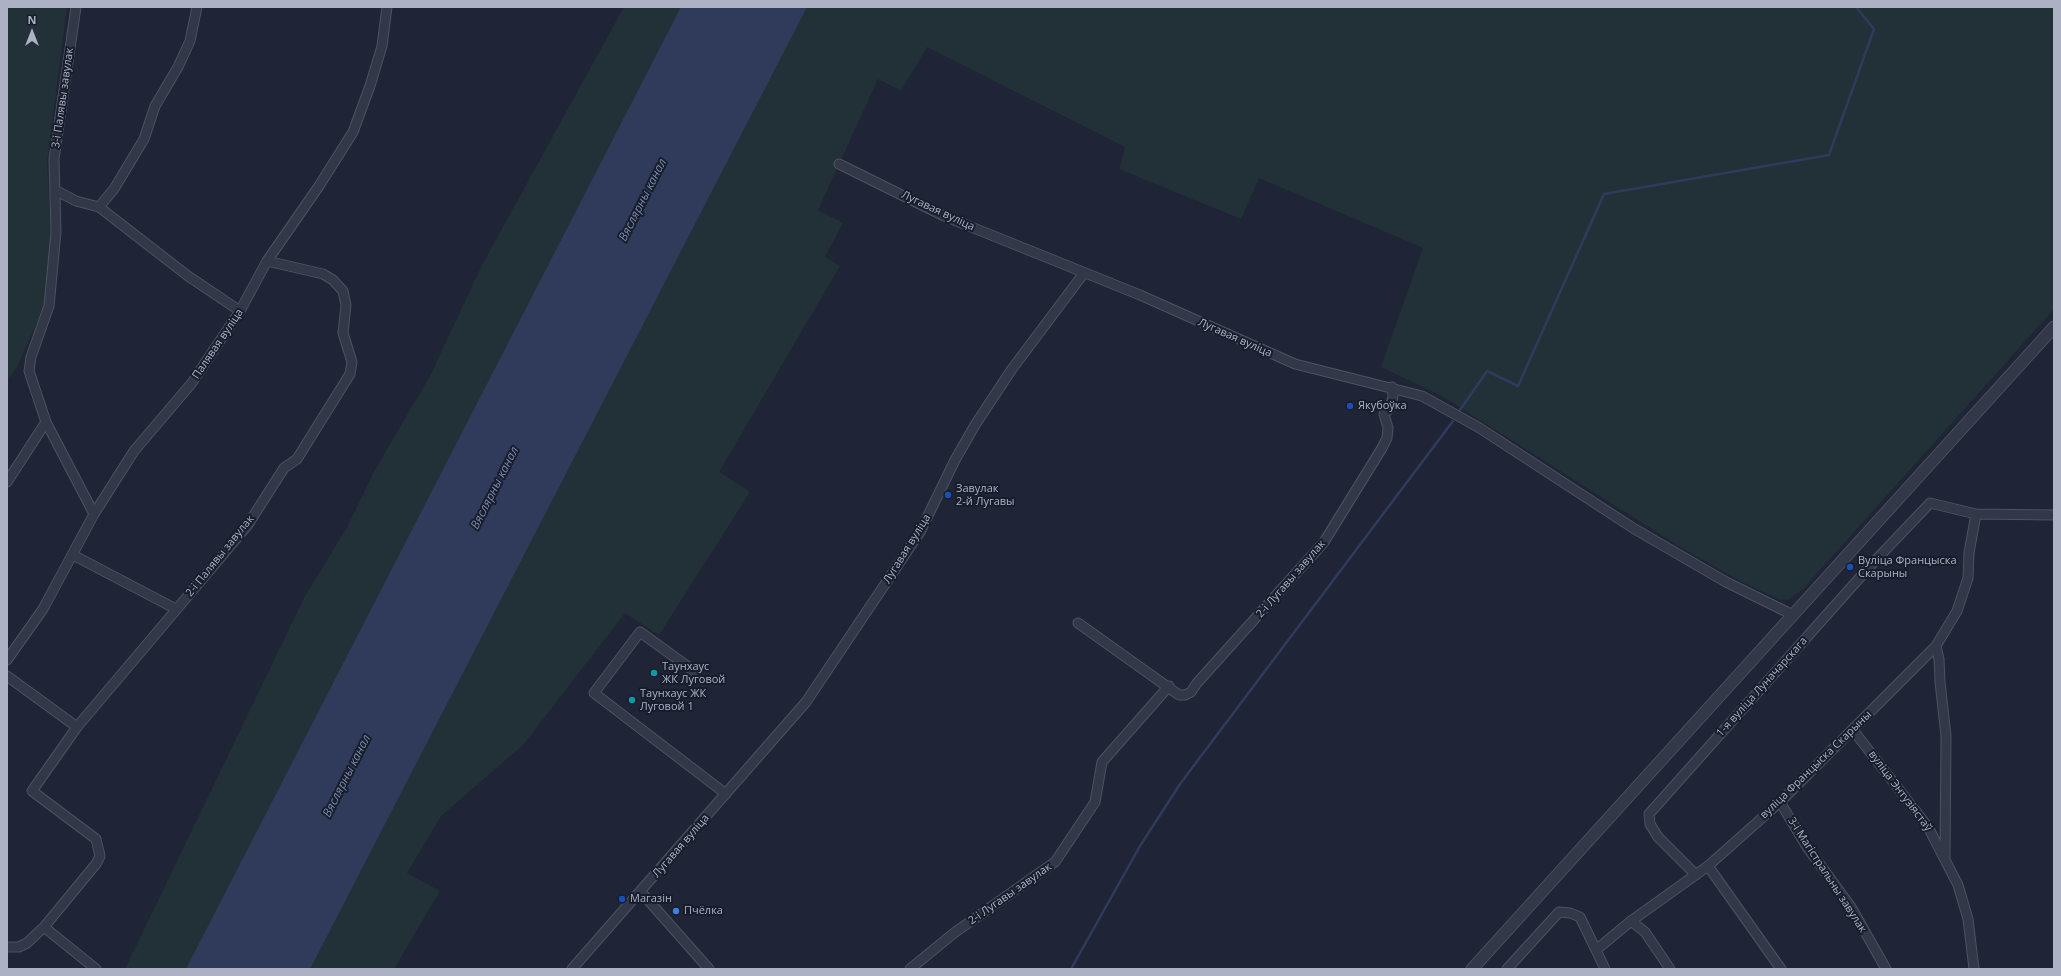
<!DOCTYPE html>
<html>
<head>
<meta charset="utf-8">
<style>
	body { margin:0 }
	#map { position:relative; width:2061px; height:976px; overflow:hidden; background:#1f2536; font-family:"Open Sans",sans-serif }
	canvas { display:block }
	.frame { position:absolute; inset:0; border:8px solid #acb2c4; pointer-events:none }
	.north { position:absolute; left:12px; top:12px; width:40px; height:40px; -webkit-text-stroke:3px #181d2b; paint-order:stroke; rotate:0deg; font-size:11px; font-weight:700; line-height:16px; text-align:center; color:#acb2c4 }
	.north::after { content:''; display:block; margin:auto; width:14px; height:18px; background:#acb2c4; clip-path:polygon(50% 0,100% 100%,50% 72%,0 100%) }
</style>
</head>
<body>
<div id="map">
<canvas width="2061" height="976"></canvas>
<div class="frame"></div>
<div class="north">N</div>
</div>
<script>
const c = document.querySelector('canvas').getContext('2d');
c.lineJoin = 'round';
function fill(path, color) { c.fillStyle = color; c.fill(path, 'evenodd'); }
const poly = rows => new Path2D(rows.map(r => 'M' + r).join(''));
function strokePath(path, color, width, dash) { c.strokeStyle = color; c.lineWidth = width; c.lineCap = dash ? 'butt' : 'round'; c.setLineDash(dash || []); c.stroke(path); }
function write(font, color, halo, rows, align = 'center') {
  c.font = font + ' "Open Sans",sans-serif'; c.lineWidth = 4; c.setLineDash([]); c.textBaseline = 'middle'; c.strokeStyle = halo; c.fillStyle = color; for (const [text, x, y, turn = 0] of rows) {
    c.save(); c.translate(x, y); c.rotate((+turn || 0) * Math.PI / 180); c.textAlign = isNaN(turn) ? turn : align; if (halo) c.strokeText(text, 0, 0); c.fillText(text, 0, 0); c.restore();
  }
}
fill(poly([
	[7,7,67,7,47,162,51,233,45,305,16,369,7,381],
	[624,7,2054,7,2054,309,1803,589,1789,599,1781,600,1744,583,1682,548,1442,396,1381,367,1423,248,1259,178,1241,219,1119,169,1125,147,927,47,901,91,878,79,818,210,843,223,825,257,840,266,719,472,750,492,659,635,625,613,523,745,441,816,407,873,440,891,394,969,125,969,304,598,346,529,375,470,431,374,482,265]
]), '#213137');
fill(poly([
	[681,7,807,7,310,969,186,969]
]), '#303b5c');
strokePath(poly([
	[1460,410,1487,371,1518,386,1604,194,1829,155,1874,29,1856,7],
	[1071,969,1140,846,1180,784,1453,421]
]), '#303b5c', 2.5);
const minor = poly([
	[76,7,54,159,56,232,49,306,31,357,29,371,46,422,94,514],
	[839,164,944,216,1140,295,1295,364,1422,396,1478,427,1633,528,1726,582,1793,615],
	[55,190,76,201,99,207,188,276,240,311],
	[99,207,114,189,144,139,155,106,178,67,190,41,197,7],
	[7,482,46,422],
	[73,555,176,609],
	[1078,623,1179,695,1185,695,1191,692,1197,683,1324,542,1382,448,1387,438,1388,428,1384,414,1390,408,1393,397,1392,387],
	[1936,646,1939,659,1940,682,1946,736,1945,857],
	[7,660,43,609,94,514,134,451,191,384,240,311,267,261,319,186,353,132,370,86,382,46,387,7],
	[694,671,640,632,594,693,726,794],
	[7,676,77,727],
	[1853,730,1928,827,1958,885,1968,919,1974,969],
	[1780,802,1807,847,1851,907,1886,969],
	[1708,866,1781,969],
	[1696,875,1658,837,1650,824,1649,814,1872,564,1930,503,1976,514,2054,515],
	[641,892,709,969],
	[1631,921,1645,932,1670,969],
	[44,927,96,969],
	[7,947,19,947,27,943,44,927,96,864,100,856,96,839,32,791,77,727,247,526,284,468,297,459,350,374,352,362,343,333,346,305,343,291,333,280,323,274,267,261],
	[572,969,806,702,920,532,955,460,975,425,1012,369,1084,273],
	[910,969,954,933,1055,862,1095,802,1102,762,1169,686],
	[1507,969,1559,912,1570,913,1580,917,1596,950],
	[1605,969,1596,950,1631,921,1708,866,1780,802,1936,646,1957,611,1968,578,1969,553,1976,514]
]);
const tertiary = poly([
	[1472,969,2054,327]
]);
strokePath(minor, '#4d5262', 11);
strokePath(tertiary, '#4d5262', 13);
strokePath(minor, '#323847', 9);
strokePath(tertiary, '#323847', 11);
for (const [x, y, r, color] of [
	[1350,406,4,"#1a4fb4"],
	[948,495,4,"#1a4fb4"],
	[1850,567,4,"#1a4fb4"],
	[654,673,4,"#0f9aa8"],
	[632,700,4,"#0f9aa8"],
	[622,899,4,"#1a4fb4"],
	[676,911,4,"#3f7fe0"]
]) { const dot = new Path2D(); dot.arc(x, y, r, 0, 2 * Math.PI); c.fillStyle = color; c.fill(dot); strokePath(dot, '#181d2b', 1.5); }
write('11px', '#acb2c4', '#181d2b', [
	["3-і Палявы завулак",63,98,-82],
	["Лугавая вуліца",938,211,25],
	["Лугавая вуліца",1235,338,24],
	["Палявая вуліца",218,344,-56],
	["Лугавая вуліца",907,549,-58],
	["2-і Палявы завулак",220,556,-51],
	["2-і Лугавы завулак",1291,579,-49],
	["1-я вуліца Луначарскага",1762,687,-48],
	["вуліца Францыска Скарыны",1816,765,-44],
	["вуліца Энтузіястаў",1900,791,53],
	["Лугавая вуліца",681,846,-49],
	["3-і Магістральны завулак",1827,875,57],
	["2-і Лугавы завулак",1010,894,-35]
]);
write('11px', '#acb2c4', '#181d2b', [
	["Якубоўка",1358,406],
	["Завулак",956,489],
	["2-й Лугавы",956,502],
	["Вуліца Францыска",1858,561],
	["Скарыны",1858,574],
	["Таунхаус",662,667],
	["ЖК Луговой",662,680],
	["Таунхаус ЖК",640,694],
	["Луговой 1",640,707],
	["Магазін",630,899],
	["Пчёлка",684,911]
], 'left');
write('italic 12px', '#7b8ab2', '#181d2b', [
	["Вяслярны канал",643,200,-63],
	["Вяслярны канал",495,488,-63],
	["Вяслярны канал",347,776,-63]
]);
</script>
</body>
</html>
